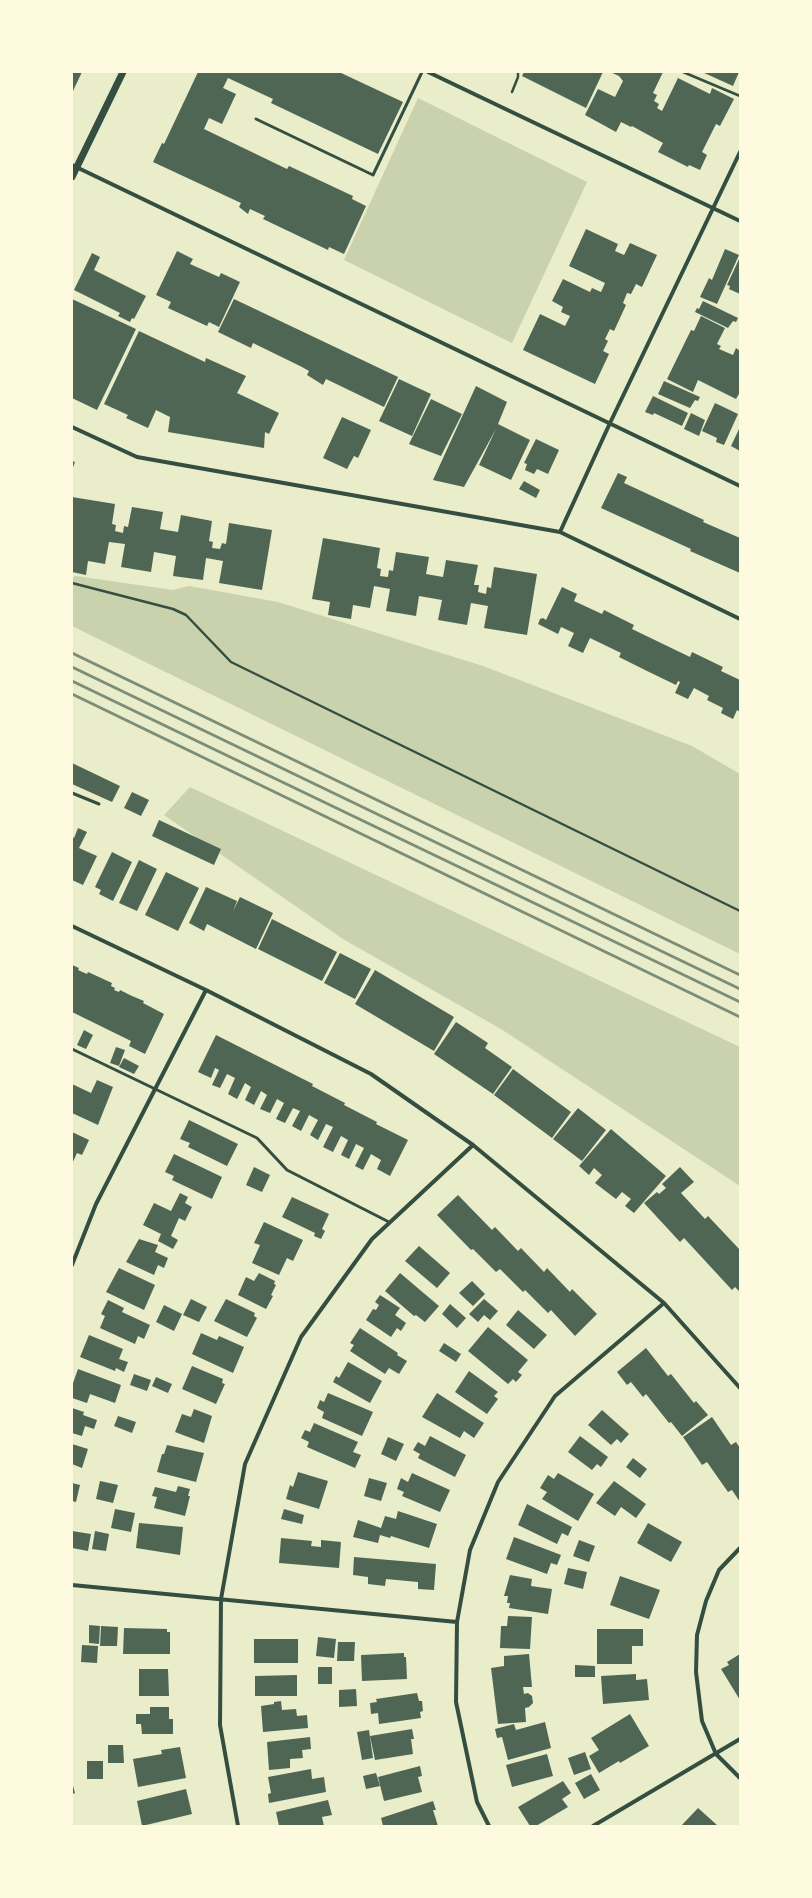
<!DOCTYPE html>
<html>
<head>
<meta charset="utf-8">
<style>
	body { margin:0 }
	#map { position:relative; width:812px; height:1898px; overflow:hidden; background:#e9edc9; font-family:Inter,sans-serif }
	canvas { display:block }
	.frame { position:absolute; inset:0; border:73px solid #fefae0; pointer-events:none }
</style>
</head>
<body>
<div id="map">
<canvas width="812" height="1898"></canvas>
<div class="frame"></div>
</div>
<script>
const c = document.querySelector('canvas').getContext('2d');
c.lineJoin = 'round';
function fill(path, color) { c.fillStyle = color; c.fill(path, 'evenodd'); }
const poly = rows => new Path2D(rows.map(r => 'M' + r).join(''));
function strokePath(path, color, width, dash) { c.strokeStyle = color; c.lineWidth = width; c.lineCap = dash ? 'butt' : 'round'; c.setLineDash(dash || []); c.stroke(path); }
fill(poly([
	[418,98,587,182,512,343,344,260],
	[76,576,173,590,189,586,278,602,483,666,692,746,740,774,740,954,72,626,72,577],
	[190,787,740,1047,740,1186,501,1029,343,939,164,815]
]), '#cad2ad');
fill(poly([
	[72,72,82,72,72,93],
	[198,72,339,72,403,102,378,154,271,103,273,99,228,78,223,88,236,94,222,124,209,118,204,129,287,169,289,166,353,196,352,199,366,206,344,254,329,247,328,250,263,219,265,216,250,209,248,214,239,207,241,203,153,162,162,143,164,144],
	[524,72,603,72,586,108,522,76],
	[610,72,663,72,653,93,657,95,654,101,659,104,657,108,662,111,678,78,710,94,712,88,734,99,720,126,716,124,702,152,707,155,700,170,689,165,688,167,658,152,663,143,632,126,631,127,621,122,616,132,585,115,598,89,615,97,623,81,619,76],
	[702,72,739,72,733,86],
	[586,229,618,244,615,251,624,255,630,243,657,255,642,287,636,284,631,294,627,293,623,303,626,305,614,331,610,329,605,339,608,341,603,351,609,354,595,384,523,350,540,314,565,326,570,316,561,312,563,307,552,301,563,279,590,292,592,288,601,292,605,283,569,266],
	[725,249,739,255,717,304,700,297,709,278,712,280],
	[177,251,193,259,190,264,219,277,221,273,240,282,219,327,209,322,207,326,168,308,171,302,156,295],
	[92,253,100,257,94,270,146,296,134,319,132,318,130,322,118,316,120,313,74,290],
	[740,257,740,294,729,289,730,286,727,285],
	[72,299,136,329,97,410,72,398],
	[234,299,398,377,384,407,326,379,323,385,307,375,309,371,302,367,253,343,251,348,218,332],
	[703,301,738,318,736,322,733,321,728,328,695,312,697,308,699,309],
	[701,316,725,328,717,344,721,346,719,349,733,355,736,348,740,351,740,392,736,399,698,380,693,392,667,379,691,330,694,331],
	[139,331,205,362,206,358,246,376,237,393,279,413,269,434,265,432,264,448,168,432,170,417,156,410,148,428,126,418,128,415,104,404],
	[399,379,431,394,412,436,379,421],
	[664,381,700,397,698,401,695,400,690,408,658,394],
	[476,386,507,402,498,424,530,440,511,480,479,465,496,429,464,487,433,480],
	[653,396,688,413,682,426,654,413,653,415,645,412],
	[431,399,462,414,441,456,409,444],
	[715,403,738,414,724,445,716,442,717,438,702,431],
	[691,413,705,420,699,436,684,429],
	[342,417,371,430,358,458,354,456,347,469,323,458],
	[740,427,740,451,731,446],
	[536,439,559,450,548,474,537,469,534,474,525,470,527,464,524,463],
	[72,461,75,462,72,470],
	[618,473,627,477,624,483,704,520,703,522,740,538,740,573,690,551,691,549,601,508],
	[524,481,540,490,536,498,519,489],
	[72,497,115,504,112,524,116,525,115,531,123,533,124,526,128,527,132,507,163,512,160,529,178,532,181,515,212,521,209,541,213,542,212,548,220,549,222,543,226,544,229,523,272,530,262,590,219,583,223,561,206,558,203,580,173,576,176,556,154,552,151,572,121,567,125,544,109,542,105,564,88,561,86,575,72,572],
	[323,538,380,548,377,568,381,569,380,576,388,577,389,570,393,571,396,552,429,557,426,574,443,577,446,560,478,565,474,585,479,585,478,592,486,594,487,587,491,588,494,567,537,574,527,635,484,628,488,606,471,603,467,625,438,620,442,600,419,596,416,616,386,611,390,589,374,586,370,608,353,605,351,619,328,615,330,602,312,599],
	[562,587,577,594,574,601,602,614,604,610,634,625,632,629,690,657,692,652,723,667,721,671,740,680,740,712,737,710,733,719,721,713,723,708,707,700,709,696,694,688,688,699,675,693,680,682,678,681,676,685,647,671,619,657,621,653,590,638,583,653,568,646,574,633,561,627,558,634,538,624,540,619,543,618,546,620],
	[72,763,120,786,112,802,72,784],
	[132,792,149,800,141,816,124,808],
	[159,820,221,849,214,865,152,836],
	[78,828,87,832,79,848,97,856,83,885,72,880,72,837,74,838],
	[112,852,132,862,113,901,99,894,101,890,95,887],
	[139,860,157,869,137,911,119,903],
	[166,872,199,888,178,931,145,915],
	[206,887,237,901,233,911,240,897,273,913,256,949,207,924,204,931,189,923],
	[272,919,337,952,322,981,258,949],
	[340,953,371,969,355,999,324,983],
	[72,965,79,968,78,970,87,974,88,972,112,983,111,986,115,988,114,990,119,992,120,990,132,996,144,1001,143,1003,164,1014,145,1054,129,1046,131,1041,72,1012],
	[375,970,454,1017,434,1051,355,1004],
	[456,1022,488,1043,485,1048,512,1067,493,1094,434,1054],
	[84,1030,93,1035,86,1049,77,1045],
	[216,1035,313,1084,312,1086,345,1103,344,1105,377,1122,376,1124,408,1140,390,1176,377,1169,381,1160,371,1154,363,1170,355,1166,364,1148,356,1144,349,1159,341,1155,348,1140,341,1136,333,1152,323,1147,333,1127,326,1124,318,1140,310,1135,318,1120,309,1115,301,1131,292,1126,300,1111,293,1108,285,1123,276,1119,284,1103,277,1099,270,1113,260,1109,267,1095,261,1091,254,1105,245,1100,251,1087,245,1083,237,1099,228,1094,235,1078,227,1074,220,1088,212,1085,219,1070,215,1068,211,1078,198,1072],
	[116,1047,125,1050,119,1066,110,1063],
	[124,1058,139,1066,134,1074,119,1067],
	[513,1069,571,1112,552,1138,494,1095],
	[97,1080,113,1087,98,1125,72,1113,72,1084,91,1093],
	[578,1108,606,1130,582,1161,553,1139],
	[189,1120,238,1144,227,1166,188,1147,190,1143,180,1139],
	[611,1129,666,1176,634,1213,625,1206,631,1199,622,1192,616,1199,595,1183,602,1175,594,1168,589,1175,579,1166],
	[72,1132,89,1140,82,1155,77,1153,72,1164],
	[174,1154,222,1177,212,1199,172,1180,174,1176,165,1172],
	[254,1167,270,1175,262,1192,246,1185],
	[680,1167,694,1182,681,1193,705,1219,708,1216,740,1250,740,1292,735,1287,732,1290,684,1238,680,1242,644,1203,657,1192,659,1194,666,1188,662,1184],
	[180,1193,188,1197,185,1203,192,1207,185,1221,179,1218,171,1236,178,1240,173,1249,158,1241,161,1234,143,1225,154,1203,171,1211],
	[458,1195,492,1230,495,1227,518,1251,521,1248,544,1272,547,1268,570,1292,572,1289,597,1314,575,1336,551,1310,548,1313,525,1290,523,1292,500,1269,496,1272,473,1249,471,1250,437,1215],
	[292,1197,329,1214,322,1229,325,1231,321,1239,314,1236,315,1233,282,1217],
	[264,1222,303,1240,293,1261,287,1258,279,1275,252,1263,260,1245,254,1243],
	[139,1239,158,1245,155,1252,168,1258,164,1268,158,1265,154,1275,126,1262],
	[419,1246,450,1273,437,1288,405,1261],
	[119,1268,155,1285,144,1310,106,1292],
	[259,1273,275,1281,274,1284,276,1285,271,1295,273,1296,266,1309,238,1295,246,1277,254,1281],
	[400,1273,439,1306,425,1322,416,1315,414,1316,385,1291],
	[472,1281,485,1294,473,1306,459,1293],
	[380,1295,400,1308,395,1315,406,1323,401,1331,397,1328,391,1337,366,1320,373,1309,376,1310,379,1305,375,1302],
	[191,1299,207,1307,199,1322,183,1315],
	[226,1299,255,1313,254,1316,257,1318,247,1337,214,1321],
	[484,1299,498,1311,490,1320,484,1315,478,1322,469,1314],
	[108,1300,124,1308,122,1312,150,1325,144,1339,138,1336,135,1344,100,1328,105,1316,101,1314],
	[450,1304,466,1318,457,1328,442,1314],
	[164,1305,182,1314,174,1331,156,1322],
	[518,1310,547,1335,534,1349,506,1325],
	[488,1327,528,1360,518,1372,522,1375,516,1382,513,1379,508,1384,468,1351],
	[360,1328,398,1353,397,1355,407,1361,399,1374,389,1368,385,1374,350,1351,354,1345,350,1343],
	[201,1333,217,1340,219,1336,244,1347,233,1373,192,1354],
	[89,1335,123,1349,119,1359,128,1362,124,1372,116,1368,115,1371,80,1357],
	[444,1343,461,1354,456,1362,439,1351],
	[646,1348,668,1376,671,1374,694,1403,696,1401,708,1415,682,1436,671,1422,669,1423,646,1394,643,1397,631,1382,627,1385,617,1372],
	[348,1362,382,1381,370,1403,333,1382,336,1376,339,1378],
	[192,1366,223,1379,222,1383,225,1384,216,1404,182,1389],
	[78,1369,121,1385,115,1403,90,1394,87,1403,72,1398,72,1386],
	[469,1371,498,1392,494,1396,498,1399,487,1414,455,1392],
	[134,1374,151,1380,147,1391,130,1385],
	[156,1377,172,1384,168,1393,152,1386],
	[328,1393,373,1412,362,1436,322,1418,324,1412,317,1408,320,1400,324,1402],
	[437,1393,484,1423,474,1438,464,1431,460,1438,422,1417],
	[72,1408,84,1412,83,1415,97,1420,94,1429,85,1426,82,1436,72,1433],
	[194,1409,212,1416,204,1443,175,1432,182,1414,191,1417],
	[602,1410,629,1434,621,1443,617,1439,611,1445,588,1425],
	[118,1416,136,1422,132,1433,114,1426],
	[712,1417,731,1445,736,1442,740,1448,740,1502,732,1490,728,1492,707,1462,702,1465,683,1437],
	[314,1423,358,1442,353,1452,361,1455,355,1468,307,1447,309,1442,301,1438,305,1430,310,1432],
	[430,1436,466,1455,455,1477,418,1458,420,1454,413,1450,418,1442,425,1446],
	[580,1436,608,1457,601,1467,597,1464,592,1470,568,1452],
	[388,1437,404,1444,396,1461,381,1454],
	[72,1444,88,1449,82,1468,72,1464],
	[167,1445,204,1453,196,1482,157,1472,162,1454,164,1454],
	[633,1458,647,1469,640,1478,626,1467],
	[298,1472,328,1481,319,1509,286,1499,290,1485,293,1487],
	[412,1473,450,1490,440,1512,402,1496,404,1492,397,1489,401,1478,408,1482],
	[558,1473,594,1494,578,1521,542,1499,547,1492,540,1488,548,1475,554,1479],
	[369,1478,387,1483,381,1501,364,1496],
	[100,1481,118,1485,113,1503,96,1499],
	[614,1481,646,1504,636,1518,621,1507,615,1516,596,1503],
	[72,1483,80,1485,76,1502,72,1501],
	[178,1486,190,1489,188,1496,190,1496,185,1516,154,1508,157,1497,152,1496,155,1487,176,1492],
	[527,1504,572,1527,568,1536,562,1533,557,1544,518,1525],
	[115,1509,135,1513,131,1532,111,1528],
	[284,1509,304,1515,302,1524,281,1519],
	[398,1511,437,1524,429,1548,391,1536,390,1538,380,1535,378,1543,353,1537,358,1520,381,1528,385,1516,396,1519],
	[139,1523,183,1527,180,1555,136,1548],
	[648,1523,682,1542,671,1562,637,1543],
	[72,1531,91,1534,88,1551,72,1548],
	[95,1531,109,1534,106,1551,92,1549],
	[514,1537,561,1555,557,1565,551,1563,547,1574,506,1559],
	[281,1538,312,1541,311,1546,321,1547,321,1540,341,1542,339,1568,279,1563],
	[579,1540,595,1546,589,1562,573,1556],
	[354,1557,436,1564,434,1590,418,1589,418,1582,386,1579,385,1586,368,1584,368,1577,353,1575],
	[568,1568,587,1572,583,1589,564,1584],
	[510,1575,532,1579,531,1586,552,1589,548,1614,509,1608,510,1603,507,1603,508,1596,504,1596],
	[620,1576,660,1590,649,1619,610,1605],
	[508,1616,532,1617,530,1649,500,1648,501,1626,507,1626],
	[89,1625,100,1626,99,1644,89,1643],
	[101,1626,118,1627,117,1646,100,1646],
	[124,1628,167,1629,167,1632,170,1632,170,1654,123,1654],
	[597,1629,643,1629,643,1646,632,1646,632,1664,597,1664],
	[318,1637,336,1639,334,1658,316,1656],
	[254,1639,298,1639,298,1663,254,1663],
	[338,1642,355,1642,354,1661,337,1661],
	[82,1645,98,1646,97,1663,81,1662],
	[404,1653,404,1657,406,1657,407,1679,362,1681,361,1655],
	[529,1654,532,1687,523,1687,524,1694,528,1693,532,1696,533,1703,529,1707,525,1708,526,1722,498,1724,491,1668,504,1666,504,1656],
	[740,1654,740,1700,721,1669,729,1665,727,1662],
	[575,1665,595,1666,595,1677,575,1677],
	[318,1667,332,1667,332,1684,318,1684],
	[139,1669,168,1669,169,1696,139,1696],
	[636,1674,636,1680,647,1679,649,1700,603,1704,601,1676],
	[297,1675,297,1696,255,1696,255,1676],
	[356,1689,357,1706,339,1707,339,1690],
	[417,1693,419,1701,422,1701,423,1711,420,1712,421,1718,379,1724,378,1713,371,1714,370,1703,377,1702,376,1699],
	[281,1701,282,1710,296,1709,297,1716,307,1715,308,1728,263,1732,261,1706,274,1704,274,1702],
	[150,1707,169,1707,169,1719,173,1719,173,1734,142,1734,141,1724,136,1724,136,1714,150,1714],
	[630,1714,649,1746,620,1763,619,1761,599,1773,589,1756,599,1750,591,1738],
	[545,1722,551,1748,508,1760,502,1737,497,1738,495,1729,514,1724,516,1730],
	[412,1729,414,1739,411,1739,413,1754,375,1760,370,1736],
	[369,1730,373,1758,362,1760,357,1732],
	[310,1737,311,1749,302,1750,303,1758,290,1759,290,1768,269,1770,267,1742],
	[108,1745,123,1745,124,1763,108,1763],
	[180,1747,186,1778,138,1787,133,1759,162,1754,161,1750],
	[585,1752,591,1769,574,1775,568,1758],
	[547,1754,553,1776,512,1787,506,1765],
	[87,1761,103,1761,103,1779,87,1779],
	[420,1766,422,1776,418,1777,422,1792,384,1801,378,1777],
	[311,1769,312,1779,324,1777,326,1792,269,1803,268,1794,271,1793,268,1777],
	[376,1773,380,1786,366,1789,363,1776],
	[591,1774,600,1790,584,1799,575,1783],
	[563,1781,571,1793,562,1799,568,1807,536,1826,530,1826,518,1807],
	[72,1782,75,1793,72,1794],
	[186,1789,192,1814,142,1826,137,1801],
	[328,1800,332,1815,322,1817,324,1826,279,1826,276,1812],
	[433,1801,436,1810,433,1810,438,1826,383,1826,381,1818],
	[698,1808,717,1825,681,1826]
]), '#4f6655');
strokePath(poly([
	[683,72,740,96],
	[512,92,518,77,518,72],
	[72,583,173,609,186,615,231,662,740,911]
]), '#344e41', 2.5);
strokePath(poly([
	[256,119,373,175,422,72],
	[72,793,99,804],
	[72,1049,257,1138,287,1170,389,1222]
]), '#344e41', 3);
strokePath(poly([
	[428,72,740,221],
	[72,165,740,486],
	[72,427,137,457,560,532,740,619],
	[560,532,610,423,740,152],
	[72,926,206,990,371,1074,473,1145,664,1303,740,1388],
	[72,1265,96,1204,206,990],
	[740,1548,719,1570,706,1601,697,1635,696,1672,702,1721,716,1754,740,1778],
	[72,1585,457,1622],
	[238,1826,220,1725,221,1599,245,1464,301,1337,372,1239,473,1145],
	[489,1826,477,1802,456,1702,457,1622,470,1550,498,1482,555,1396,664,1303],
	[593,1826,740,1739]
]), '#344e41', 4);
strokePath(poly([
	[72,177,123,72]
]), '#344e41', 7);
strokePath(poly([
	[72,653,740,975],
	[72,667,740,989],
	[72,681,740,1002],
	[72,694,740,1017]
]), '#7c8e77', 3);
</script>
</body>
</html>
